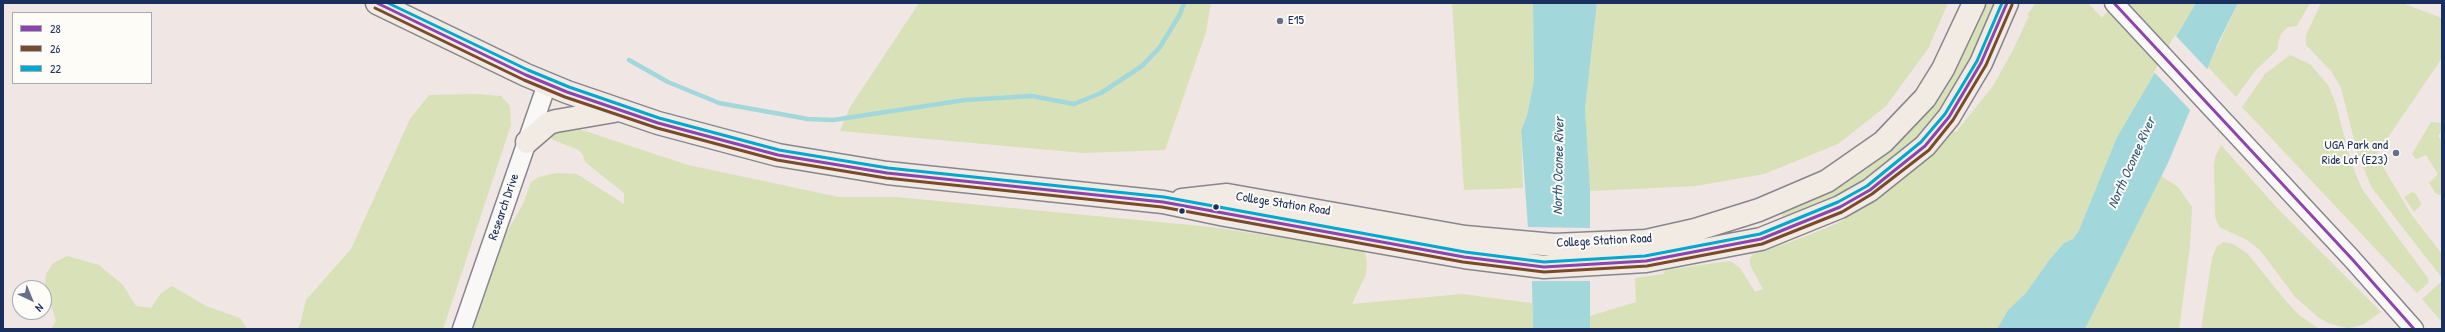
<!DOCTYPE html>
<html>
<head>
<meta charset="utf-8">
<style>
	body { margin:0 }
	#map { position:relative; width:2445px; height:332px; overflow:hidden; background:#f0e6e4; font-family:"Patrick Hand",sans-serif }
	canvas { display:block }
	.frame { position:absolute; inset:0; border:4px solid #1b2f5e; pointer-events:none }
	.legend { position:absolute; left:12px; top:12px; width:140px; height:72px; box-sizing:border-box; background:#fdfcf7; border:1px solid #a3aaba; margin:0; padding:5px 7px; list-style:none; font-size:12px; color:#1b2f5e }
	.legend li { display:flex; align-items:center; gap:8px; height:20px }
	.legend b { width:20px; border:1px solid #a3aaba }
	.north { position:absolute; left:12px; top:280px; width:40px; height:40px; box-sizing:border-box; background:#fdfcf7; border:1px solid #a3aaba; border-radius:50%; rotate:136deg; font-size:11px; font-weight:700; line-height:16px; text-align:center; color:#1b2f5e }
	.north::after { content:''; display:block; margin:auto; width:14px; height:18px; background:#666f8d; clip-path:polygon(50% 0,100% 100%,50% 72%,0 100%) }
</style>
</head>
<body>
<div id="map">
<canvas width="2445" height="332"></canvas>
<div class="frame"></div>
<ul class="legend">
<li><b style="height:5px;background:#8e44ad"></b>28</li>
<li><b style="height:5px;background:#7a4b2a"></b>26</li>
<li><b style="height:5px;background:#00a9ce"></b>22</li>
</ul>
<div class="north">N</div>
</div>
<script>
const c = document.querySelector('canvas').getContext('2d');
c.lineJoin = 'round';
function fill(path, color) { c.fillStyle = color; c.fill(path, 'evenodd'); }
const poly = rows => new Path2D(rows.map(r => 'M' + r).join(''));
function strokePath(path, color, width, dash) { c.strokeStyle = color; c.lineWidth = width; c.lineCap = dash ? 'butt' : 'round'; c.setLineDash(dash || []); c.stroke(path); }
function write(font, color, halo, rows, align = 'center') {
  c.font = font + ' "Patrick Hand",sans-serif'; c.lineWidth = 4; c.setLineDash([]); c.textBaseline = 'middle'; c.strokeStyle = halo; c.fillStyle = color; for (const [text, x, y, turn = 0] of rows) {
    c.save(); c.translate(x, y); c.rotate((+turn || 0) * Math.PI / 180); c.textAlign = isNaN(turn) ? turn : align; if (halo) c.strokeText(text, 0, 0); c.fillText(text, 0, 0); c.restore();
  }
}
fill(poly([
	[919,3,1211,3,1206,32,1165,150,1083,153,840,131,850,107],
	[1452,3,1533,3,1534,80,1527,115,1521,131,1523,188,1464,190],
	[1597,3,1948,3,1928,49,1886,106,1838,144,1764,174,1696,186,1590,191,1585,109],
	[1984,3,1999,3,1954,93,1916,140,1862,185,1799,215,1789,215,1790,218,1784,220,1780,210,1786,207,1788,211,1790,210,1796,204,1853,175],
	[2036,3,2088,3,2102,18,2114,3,2196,3,2117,137,2079,230,2073,239,2064,243,2050,259,2025,294,2008,310,1997,329,1590,329,1590,316,1636,302,1635,278,1664,274,1665,270,1730,261,1740,268,1755,292,1763,289,1750,265,1750,259,1753,253,1791,242,1836,224,1868,205,1917,167,1952,130,1956,132,1993,86,2013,50,2029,16,2027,15],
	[2238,3,2310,3,2297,26,2288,27,2281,34,2278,43,2278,49,2255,71,2236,97,2208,67],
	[2321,3,2402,3,2442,18,2442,58,2376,155,2411,214,2442,254,2442,278,2372,188,2358,155,2341,88,2331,71,2306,45,2306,35],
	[2290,55,2310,64,2328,85,2335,101,2351,162,2362,189,2428,278,2428,283,2417,293,2242,107,2265,74],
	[475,94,501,96,510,106,511,125,443,329,297,329,300,325,306,300,351,249,410,119,429,95],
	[2431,122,2442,123,2442,131,2438,136,2442,141,2442,194,2440,195,2436,194,2429,183,2438,174,2426,155,2416,159,2412,154],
	[567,125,688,165,839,197,896,197,1211,227,1362,250,1365,253,1367,261,1366,274,1352,304,1462,294,1532,303,1533,329,471,329,502,241,523,204,531,182,539,177,556,173,577,174,624,204,624,193,585,162,583,155,579,150,553,140,548,134],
	[2221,145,2278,209,2381,312,2364,324,2355,327,2347,328,2330,324,2318,317,2295,297,2260,250,2247,240,2219,227,2215,216,2214,167,2215,157],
	[2161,176,2178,187,2192,207,2190,247,2179,329,2085,329],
	[2412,192,2415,193,2422,204,2414,212,2404,197],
	[2224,242,2233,244,2247,253,2285,300,2299,315,2319,329,2201,329,2212,258,2217,246],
	[67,256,99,265,123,285,136,306,151,308,161,293,172,286,206,306,240,318,247,329,51,329,56,321,45,285,46,274,53,263],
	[2442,281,2442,322,2422,299]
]), '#d8e1b8');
fill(poly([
	[1533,3,1597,3,1585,109,1590,188,1590,329,1533,329,1532,283,1521,131,1527,115,1534,80],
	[2196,3,2238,3,2219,41,2168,163,2085,329,1997,329,2008,310,2025,294,2050,259,2064,243,2073,239,2079,230,2117,137]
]), '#a2d8db');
fill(poly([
	[2175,35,2209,71,2191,111,2154,72],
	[1525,227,1592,228,1592,281,1530,281]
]), '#f0e6e4');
strokePath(poly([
	[629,60,668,82,719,103,808,119,833,120,965,100,1032,96,1074,104,1101,93,1142,66,1160,47,1180,14,1184,3]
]), '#a2d8db', 4.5);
const minor = poly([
	[2114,3,2352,259,2414,329],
	[462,329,547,84]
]);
const major = poly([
	[377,3,526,75,567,92,658,123,778,155,887,173,1163,202,1225,215,1464,257,1544,267,1646,261,1761,239,1840,207,1870,190,1925,146,1949,117,1981,63,2007,3],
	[527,142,549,123,556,121,614,111],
	[1182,200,1227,195,1465,237,1554,245,1646,241,1695,230,1759,210,1827,181,1883,142,1925,98,1943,69,1974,3]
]);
strokePath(minor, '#87868e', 21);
strokePath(major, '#87868e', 25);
strokePath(minor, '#f9f8f6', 18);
strokePath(major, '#f1ebe4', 22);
strokePath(poly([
	[377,3,526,75,567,92,658,123,778,155,887,173,1163,202,1464,257,1544,267,1646,261,1761,239,1840,207,1870,190,1925,146,1949,117,1981,63,2007,3],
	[2114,3,2352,259,2414,329]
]), '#8e44ad', 3);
strokePath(poly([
	[375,8,524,80,565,97,657,128,777,160,886,178,1162,207,1463,262,1544,272,1647,266,1762,244,1842,212,1872,194,1929,150,1953,120,1986,65,2012,5]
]), '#7a4b2a', 3);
strokePath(poly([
	[388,3,528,70,569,87,659,118,779,150,888,168,1164,197,1465,252,1544,262,1645,256,1760,234,1838,202,1867,186,1921,142,1945,114,1977,61,2002,3]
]), '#00a9ce', 3);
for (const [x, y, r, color] of [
	[1280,21,4,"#666f8d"],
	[2396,153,4,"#666f8d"],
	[1216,207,3.5,"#1b2f5e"],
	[1182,211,3.5,"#1b2f5e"]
]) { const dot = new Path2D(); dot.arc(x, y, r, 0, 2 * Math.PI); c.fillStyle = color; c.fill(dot); strokePath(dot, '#fdfcf7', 1.5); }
write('13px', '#1b2f5e', '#fdfcf7', [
	["E15",1288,21],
	["UGA Park and",2388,146,"right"],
	["Ride Lot (E23)",2388,161,"right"]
], 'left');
write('13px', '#1b2f5e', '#fdfcf7', [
	["College Station Road",1283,204,9],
	["Research Drive",504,207,-71],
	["College Station Road",1604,241,-3]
]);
write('italic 14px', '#34587c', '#fdfcf7', [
	["North Oconee River",2132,163,-66],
	["North Oconee River",1559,166,-89]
]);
</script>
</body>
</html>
